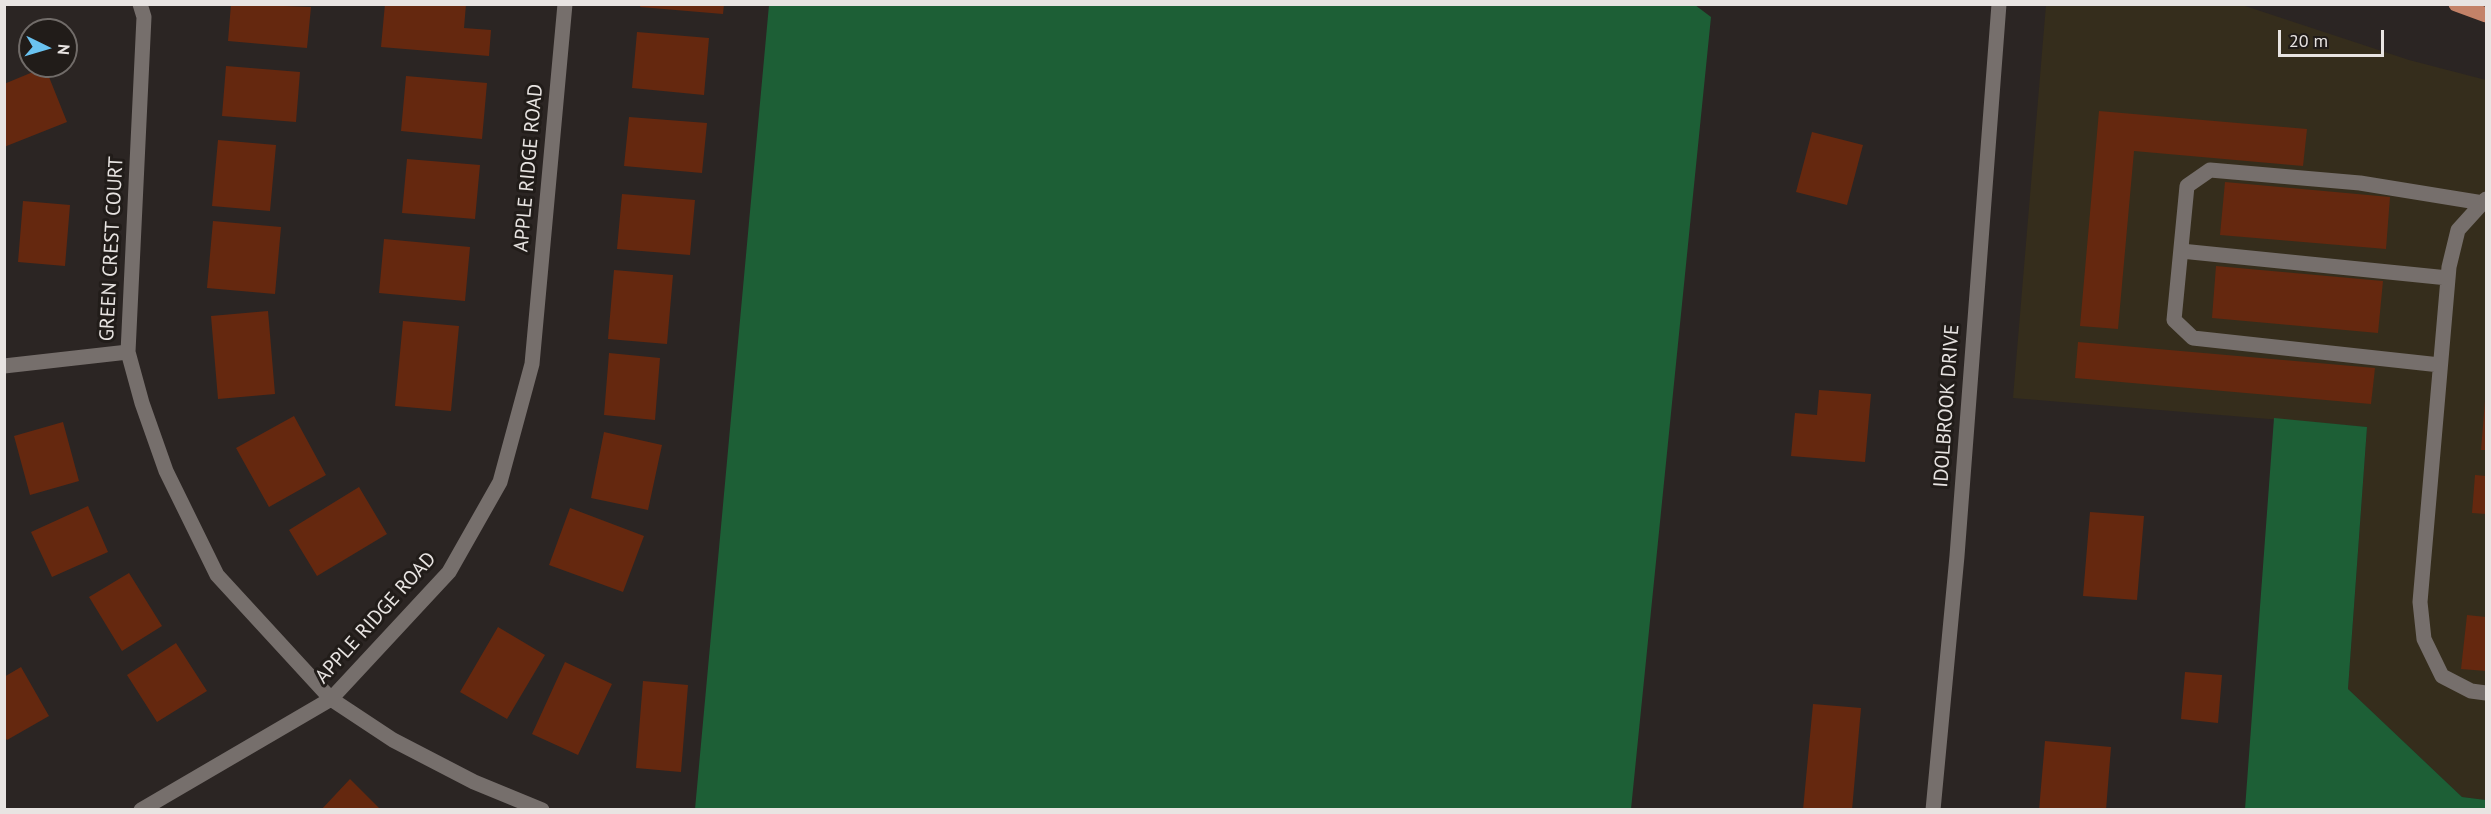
<!DOCTYPE html>
<html>
<head>
<meta charset="utf-8">
<style>
	body { margin:0 }
	#map { position:relative; width:2491px; height:814px; overflow:hidden; background:#2b2523; font-family:"PT Sans",sans-serif }
	canvas { display:block }
	.frame { position:absolute; inset:0; border:6px solid #e8e4e2; pointer-events:none }
	.north { position:absolute; left:18px; top:18px; width:60px; height:60px; box-sizing:border-box; background:#211c19; border:2px solid #716c69; border-radius:50%; rotate:95deg; font-size:16px; font-weight:700; line-height:24px; text-align:center; color:#e8e4e2 }
	.north::after { content:''; display:block; margin:auto; width:21px; height:27px; background:#6ac3f1; clip-path:polygon(50% 0,100% 100%,50% 72%,0 100%) }
	.scale { position:absolute; left:2278px; top:30px; width:106px; height:27px; box-sizing:border-box; border:3px solid #e8e4e2; border-top:0; padding-left:8px; font-size:18px; line-height:21px; white-space:nowrap; color:#e8e4e2; -webkit-text-stroke:4px #211c19; paint-order:stroke }
</style>
</head>
<body>
<div id="map">
<canvas width="2491" height="814"></canvas>
<div class="frame"></div>
<div class="north">N</div>
<div class="scale">20 m</div>
</div>
<script>
const c = document.querySelector('canvas').getContext('2d');
c.lineJoin = 'round';
function fill(path, color) { c.fillStyle = color; c.fill(path, 'evenodd'); }
const poly = rows => new Path2D(rows.map(r => 'M' + r).join(''));
function strokePath(path, color, width, dash) { c.strokeStyle = color; c.lineWidth = width; c.lineCap = dash ? 'butt' : 'round'; c.setLineDash(dash || []); c.stroke(path); }
function write(font, color, halo, rows, align = 'center') {
  c.font = font + ' "PT Sans",sans-serif'; c.lineWidth = 6; c.setLineDash([]); c.textBaseline = 'middle'; c.strokeStyle = halo; c.fillStyle = color; for (const [text, x, y, turn = 0] of rows) {
    c.save(); c.translate(x, y); c.rotate((+turn || 0) * Math.PI / 180); c.textAlign = isNaN(turn) ? turn : align; if (halo) c.strokeText(text, 0, 0); c.fillText(text, 0, 0); c.restore();
  }
}
fill(poly([
	[2046,5,2242,5,2409,60,2486,80,2486,800,2462,797,2348,689,2367,427,2013,398]
]), '#352d1c');
fill(poly([
	[1695,5,1711,17,1631,809,695,809,769,5],
	[2274,418,2367,427,2348,689,2462,797,2486,800,2486,809,2245,809]
]), '#1d5f36');
fill(poly([
	[231,4,311,7,307,48,228,41],
	[385,4,466,4,464,28,491,30,489,56,381,47],
	[641,4,724,4,723,14,640,7],
	[637,32,709,38,704,95,632,88],
	[226,66,300,72,296,122,222,116],
	[45,67,67,122,4,147,4,84],
	[406,76,487,83,482,139,401,131],
	[2099,111,2307,129,2303,166,2134,151,2118,329,2080,326],
	[629,117,707,123,702,173,624,166],
	[1812,132,1863,145,1847,205,1796,192],
	[218,140,276,145,270,211,212,206],
	[407,159,480,165,475,219,402,213],
	[2225,182,2390,197,2386,249,2220,235],
	[622,194,695,200,690,255,617,249],
	[23,201,70,205,65,266,18,262],
	[213,221,281,227,275,294,207,288],
	[384,239,470,247,465,301,379,293],
	[2216,266,2383,281,2378,333,2212,318],
	[614,270,673,275,667,344,608,339],
	[268,311,275,394,218,399,211,316],
	[403,321,459,326,451,411,395,406],
	[2078,342,2375,368,2371,404,2075,378],
	[609,353,660,358,655,420,604,415],
	[1819,390,1871,394,1865,462,1791,456,1795,413,1817,415],
	[2485,401,2486,401,2486,450,2481,450],
	[294,416,326,475,269,507,236,448],
	[63,422,79,481,30,495,14,436],
	[604,432,662,445,648,510,591,498],
	[2475,475,2486,476,2486,514,2472,513],
	[359,487,387,534,317,576,289,530],
	[88,506,108,552,52,577,31,532],
	[570,508,644,536,623,592,549,565],
	[2090,512,2144,516,2137,600,2083,596],
	[129,573,162,626,122,651,89,597],
	[2467,615,2486,617,2486,671,2461,669],
	[498,627,545,655,507,719,460,692],
	[176,643,207,691,157,722,127,675],
	[565,662,612,684,578,755,532,734],
	[21,667,49,716,7,740,4,736,4,677],
	[2185,672,2222,675,2218,723,2181,719],
	[643,681,688,685,681,772,636,768],
	[1813,704,1861,708,1852,810,1803,810],
	[2045,741,2111,747,2106,810,2039,810],
	[350,779,381,810,321,810]
]), '#65280f');
strokePath(poly([
	[2486,199,2458,230,2449,267,2420,602,2424,639,2442,676,2471,691,2486,693],
	[2181,251,2448,278],
	[2440,365,2193,338,2174,320,2187,186,2210,170,2360,183,2483,203]
]), '#766f6c', 15);
strokePath(poly([
	[140,4,144,17,128,352,142,403,166,471,217,575,331,699,393,740,474,782,542,810],
	[4,366,128,352],
	[141,810,331,699,449,572,500,482,532,364,565,4],
	[1933,810,1957,556,1999,4]
]), '#766f6c', 15);
strokePath(poly([
	[2456,4,2486,15]
]), '#c38268', 15);
write('20px', '#e8e4e2', '#211c19', [
	["APPLE RIDGE ROAD",529,168,-85],
	["GREEN CREST COURT",112,249,-87],
	["IDOLBROOK DRIVE",1947,406,-86],
	["APPLE RIDGE ROAD",376,618,-48]
]);
</script>
</body>
</html>
